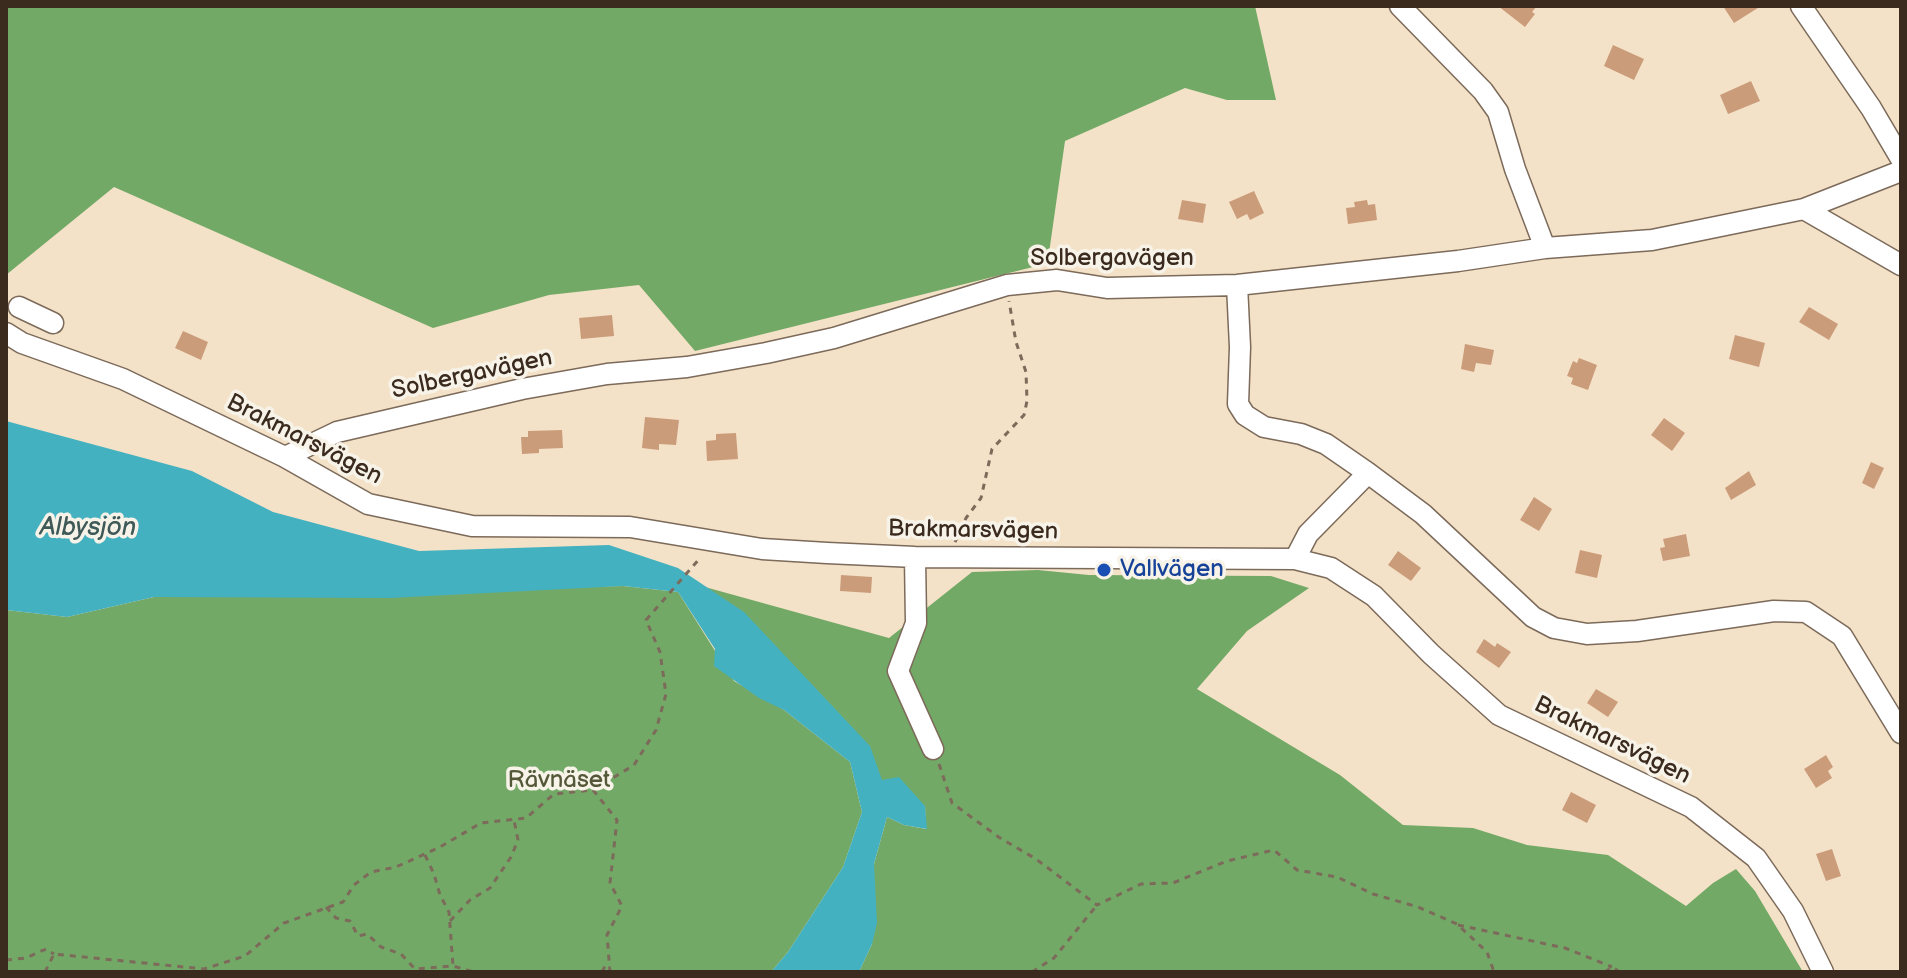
<!DOCTYPE html>
<html>
<head>
<meta charset="utf-8">
<style>
	body { margin:0 }
	#map { position:relative; width:1907px; height:978px; overflow:hidden; background:#f4e2c8; font-family:"Balsamiq Sans",sans-serif }
	canvas { display:block }
	.frame { position:absolute; inset:0; border:8px solid #3b2a1e; pointer-events:none }
</style>
</head>
<body>
<div id="map">
<canvas width="1907" height="978"></canvas>
<div class="frame"></div>
</div>
<script>
const c = document.querySelector('canvas').getContext('2d');
c.lineJoin = 'round';
function fill(path, color) { c.fillStyle = color; c.fill(path, 'evenodd'); }
const poly = rows => new Path2D(rows.map(r => 'M' + r).join(''));
function strokePath(path, color, width, dash) { c.strokeStyle = color; c.lineWidth = width; c.lineCap = dash ? 'butt' : 'round'; c.setLineDash(dash || []); c.stroke(path); }
function write(font, color, halo, rows, align = 'center') {
  c.font = font + ' "Balsamiq Sans",sans-serif'; c.lineWidth = 7; c.setLineDash([]); c.textBaseline = 'middle'; c.strokeStyle = halo; c.fillStyle = color; for (const [text, x, y, turn = 0] of rows) {
    c.save(); c.translate(x, y); c.rotate((+turn || 0) * Math.PI / 180); c.textAlign = isNaN(turn) ? turn : align; if (halo) c.strokeText(text, 0, 0); c.fillText(text, 0, 0); c.restore();
  }
}
fill(poly([
	[6,6,1255,6,1276,100,1227,100,1185,88,1065,141,1048,260,1033,267,695,351,639,285,549,295,433,328,114,187,6,275],
	[1038,570,1089,575,1271,576,1309,588,1247,631,1197,689,1340,775,1403,825,1473,828,1527,845,1608,855,1686,906,1713,883,1736,869,1755,891,1803,972,859,972,872,944,874,864,887,817,904,825,926,829,925,806,882,780,705,587,889,638,972,572],
	[623,586,678,592,734,681,784,710,850,762,862,812,843,867,788,952,771,972,6,972,6,610,67,617,154,597]
]), '#73a966');
fill(poly([
	[6,421,192,471,273,512,419,551,609,545,678,568,744,612,870,746,882,780,899,777,925,806,927,829,904,825,887,817,874,864,877,923,872,944,859,972,771,972,788,952,843,867,862,812,850,762,784,710,759,698,714,666,715,649,678,592,623,586,390,598,154,597,67,617,6,610]
]), '#44b1c1');
fill(poly([
	[1498,6,1537,6,1532,12,1535,14,1525,27],
	[1723,6,1761,6,1734,23],
	[1613,45,1644,59,1634,80,1604,66],
	[1751,81,1760,101,1728,114,1720,95],
	[1254,191,1264,213,1250,220,1247,214,1237,219,1229,202],
	[1182,200,1206,204,1203,223,1178,219],
	[1367,200,1368,205,1375,204,1377,220,1348,224,1346,208,1355,207,1354,202],
	[1809,307,1838,324,1829,340,1799,322],
	[612,315,614,336,581,339,579,318],
	[183,331,208,342,201,360,175,348],
	[1735,335,1765,343,1759,367,1729,359],
	[1465,344,1494,350,1491,365,1476,363,1474,372,1461,369],
	[1579,358,1597,365,1588,390,1571,384,1573,378,1567,376,1573,361,1577,363],
	[645,417,679,420,676,445,659,444,659,450,642,448],
	[1664,418,1685,433,1672,451,1651,435],
	[562,430,563,448,539,449,539,453,522,454,521,437,528,437,528,431],
	[736,433,738,459,707,461,706,441,716,440,716,434],
	[1871,462,1884,468,1874,489,1862,483],
	[1749,471,1756,485,1731,500,1725,488],
	[1534,497,1552,509,1539,531,1520,520],
	[1686,534,1690,556,1663,561,1660,548,1665,547,1663,539],
	[1580,550,1602,555,1597,578,1575,573],
	[1398,551,1421,568,1411,581,1388,565],
	[841,575,872,577,871,593,840,591],
	[1484,639,1495,647,1497,643,1511,652,1499,668,1476,652],
	[1596,689,1618,702,1608,717,1587,703],
	[1826,755,1833,767,1828,771,1832,778,1816,788,1804,769],
	[1571,792,1596,805,1587,823,1562,810],
	[1832,849,1841,876,1826,881,1816,854]
]), '#cb9c7a');
const minor = poly([
	[1400,6,1483,91,1498,112,1515,169,1545,248],
	[1801,6,1871,108,1901,159],
	[1804,209,1901,265],
	[1237,285,1240,347,1238,404,1245,415,1264,427,1301,434,1326,444,1368,473,1423,514,1533,617,1554,628,1587,634,1637,631,1774,611,1806,612,1842,636,1901,733],
	[19,307,53,323],
	[6,333,22,343,123,379,285,457,368,504,472,526,630,527,762,549,827,553,915,557,1295,559,1331,568,1374,596,1431,654,1499,715,1691,807,1756,858,1793,911,1823,972],
	[285,457,337,432,522,389,607,374,687,367,766,353,834,338,1007,285,1057,280,1107,288,1237,285,1458,261,1545,248,1652,240,1804,209,1901,171],
	[915,557,916,623,898,671,933,749],
	[1295,559,1308,534,1368,473]
]);
strokePath(minor, '#7c6a5a', 23);
strokePath(poly([
	[955,542,966,518,981,498,992,449,1024,415,1027,401,1026,372,1016,342,1009,301],
	[939,764,952,803,1000,838,1036,859,1097,905,1141,884,1173,883,1227,861,1274,850,1297,870,1337,877,1373,894,1418,907,1457,924,1487,952,1494,972],
	[593,790,617,820,610,883,622,906,607,935,610,972],
	[425,855,434,874,440,895,449,912,453,966],
	[326,907,336,918,350,921,358,936,367,934,381,947,401,954,415,969,453,966,474,972],
	[450,921,470,900,490,888,511,857,518,840,514,820],
	[1458,925,1565,948,1612,967],
	[6,960,26,958,46,949,54,954],
	[45,972,54,954,204,969,245,956,284,923,343,902,354,885,371,872,396,867,440,847,481,823,526,818,554,794,593,790,634,765,656,730,666,694,660,652,646,620,701,557],
	[602,972,607,962],
	[1032,972,1054,958,1097,905],
	[1605,972,1612,967,1620,972]
]), '#7c6a5a', 3, [6, 6]);
strokePath(minor, '#fff', 20);
for (const [x, y, r, color] of [
	[1104,570,8,"#1a4fb4"]
]) { const dot = new Path2D(); dot.arc(x, y, r, 0, 2 * Math.PI); c.fillStyle = color; c.fill(dot); strokePath(dot, '#f7f3e8', 3); }
write('24px', '#3b2a1e', '#f7f3e8', [
	["Solbergavägen",1112,259],
	["Solbergavägen",472,375,-12],
	["Brakmarsvägen",304,440,27],
	["Brakmarsvägen",973,531,1],
	["Brakmarsvägen",1612,741,26]
]);
write('24px', '#164399', '#f7f3e8', [
	["Vallvägen",1120,570]
], 'left');
write('24px', '#545838', '#f7f3e8', [
	["Rävnäset",559,781]
]);
write('italic 26px', '#3e5957', '#f7f3e8', [
	["Albysjön",88,528]
]);
</script>
</body>
</html>
